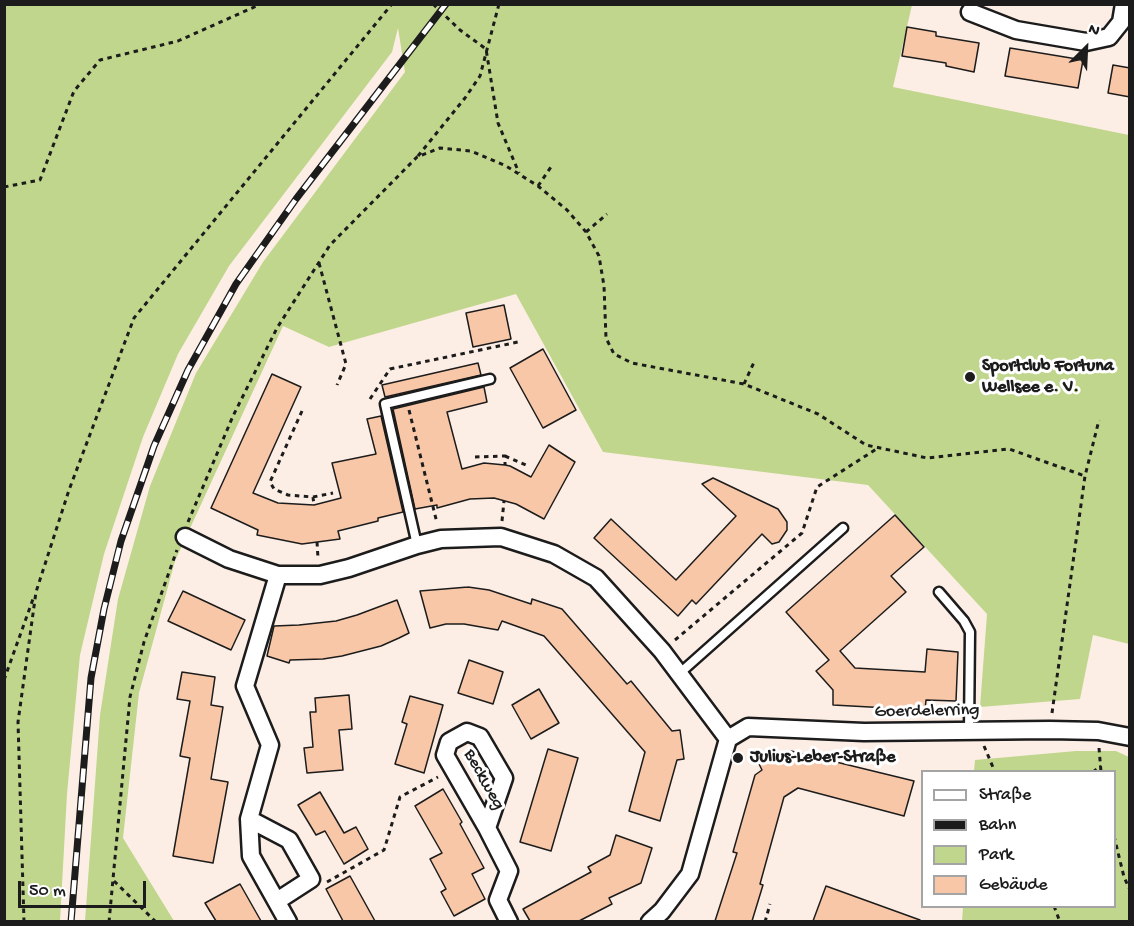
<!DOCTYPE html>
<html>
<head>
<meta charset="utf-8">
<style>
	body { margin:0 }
	#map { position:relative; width:1134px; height:926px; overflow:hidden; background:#fdeee5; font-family:"Gochi Hand",sans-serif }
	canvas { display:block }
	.frame { position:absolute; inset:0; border:6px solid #1c1c1c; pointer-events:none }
	.legend { position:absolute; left:921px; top:770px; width:195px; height:138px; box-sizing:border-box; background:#fff; border:2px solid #a4a4a4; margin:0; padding:8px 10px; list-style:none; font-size:18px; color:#1c1c1c }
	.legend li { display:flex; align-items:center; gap:12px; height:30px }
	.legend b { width:30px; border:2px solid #a4a4a4 }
	.north { position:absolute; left:1056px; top:18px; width:60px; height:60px; -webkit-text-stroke:4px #fff; paint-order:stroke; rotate:24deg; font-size:16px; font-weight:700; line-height:24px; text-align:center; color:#1c1c1c }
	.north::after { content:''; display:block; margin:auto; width:21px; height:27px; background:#1c1c1c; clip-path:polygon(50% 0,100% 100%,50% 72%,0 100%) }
	.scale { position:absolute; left:18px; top:881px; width:128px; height:27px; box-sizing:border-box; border:3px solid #1c1c1c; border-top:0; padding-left:8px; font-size:18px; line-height:21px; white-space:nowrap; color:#1c1c1c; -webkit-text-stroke:4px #fff; paint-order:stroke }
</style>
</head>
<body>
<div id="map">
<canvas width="1134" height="926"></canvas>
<div class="frame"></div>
<ul class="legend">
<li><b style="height:8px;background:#fff"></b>Straße</li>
<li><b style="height:8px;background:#1c1c1c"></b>Bahn</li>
<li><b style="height:16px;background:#c0d68c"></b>Park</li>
<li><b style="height:16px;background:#f8c7a8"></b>Gebäude</li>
</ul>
<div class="north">N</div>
<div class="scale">50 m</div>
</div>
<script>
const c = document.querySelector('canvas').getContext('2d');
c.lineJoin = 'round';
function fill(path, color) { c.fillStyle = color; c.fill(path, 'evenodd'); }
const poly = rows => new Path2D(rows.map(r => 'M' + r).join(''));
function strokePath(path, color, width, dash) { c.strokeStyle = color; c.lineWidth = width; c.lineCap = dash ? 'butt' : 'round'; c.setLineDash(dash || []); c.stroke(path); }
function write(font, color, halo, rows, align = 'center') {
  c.font = font + ' "Gochi Hand",sans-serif'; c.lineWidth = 6; c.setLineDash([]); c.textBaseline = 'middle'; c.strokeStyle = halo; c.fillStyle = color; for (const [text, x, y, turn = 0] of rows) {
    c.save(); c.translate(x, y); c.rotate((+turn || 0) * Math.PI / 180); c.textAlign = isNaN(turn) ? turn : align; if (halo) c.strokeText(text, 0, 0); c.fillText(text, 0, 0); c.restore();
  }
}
fill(poly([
	[5,5,912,5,893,87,1129,135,1129,644,1093,635,1080,699,980,707,987,614,868,485,603,452,516,294,329,347,283,326,175,561,139,693,123,838,174,921,85,921,100,715,118,599,150,486,196,373,263,262,405,72,398,28,392,52,229,266,178,354,143,437,104,554,80,655,67,794,60,921,5,922],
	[1076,751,1116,751,1129,757,1129,921,962,921,963,907,1114,906,1114,772,974,771,975,760]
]), '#c0d68c');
const building = poly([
	[907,27,936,32,936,36,979,43,974,72,946,66,946,63,902,56,907,27],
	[1010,48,1083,60,1078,88,1005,76,1010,48],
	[1113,65,1130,68,1130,97,1108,93,1113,65],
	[504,305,511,339,473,347,466,313,504,305],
	[543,349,576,410,543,428,510,368,543,349],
	[478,363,481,375,385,397,382,385,478,363],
	[272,374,301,387,253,493,278,503,314,505,341,498,332,463,376,454,367,419,381,416,403,512,378,518,378,521,338,531,340,539,302,544,257,535,258,530,211,508,272,374],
	[484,387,487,402,447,412,462,469,484,463,505,465,510,466,531,477,549,445,575,462,544,519,516,504,494,498,470,499,437,508,437,505,415,509,393,409,484,387],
	[713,478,778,509,787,522,787,530,779,542,772,544,762,534,696,604,692,600,678,616,594,538,611,519,676,580,736,516,702,484,713,478],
	[895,515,924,547,891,576,906,592,840,651,855,668,925,672,927,649,958,652,956,701,926,700,925,710,833,705,833,690,816,671,829,660,786,612,895,515],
	[468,587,489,590,531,604,532,599,562,609,627,684,631,681,672,731,680,730,684,759,677,760,660,821,629,811,645,752,544,636,502,621,498,630,464,624,446,624,430,628,420,591,468,587],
	[183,591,245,620,231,650,168,621,183,591],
	[397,600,409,633,399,638,381,646,342,656,323,659,290,660,289,663,267,656,274,626,299,625,336,621,357,615,397,600],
	[469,660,503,672,493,704,458,693,469,660],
	[182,672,215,677,211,705,223,707,211,779,228,782,213,863,173,856,190,758,180,756,190,701,177,699,182,672],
	[539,689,559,723,531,739,512,705,539,689],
	[349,695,352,729,339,730,343,770,307,773,304,748,313,747,310,712,316,712,315,698,349,695],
	[410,696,443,705,424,773,395,764,407,724,402,722,410,696],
	[548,749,578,758,551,851,520,842,548,749],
	[778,751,782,757,791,751,914,781,904,816,798,788,784,797,760,884,763,885,752,921,715,921,737,853,733,852,755,775,762,770,759,764,778,751],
	[443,789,462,822,460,824,484,868,472,874,485,899,454,916,441,892,446,889,430,859,442,853,415,806,443,789],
	[320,792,344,833,356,827,368,849,344,864,325,831,316,835,298,805,320,792],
	[616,835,652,848,641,883,609,898,612,904,579,921,530,921,523,909,591,872,588,867,610,855,616,835],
	[350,876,375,921,343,921,326,889,350,876],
	[240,884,261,921,216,921,205,903,240,884],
	[826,886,920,920,920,921,813,921,826,886]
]);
fill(building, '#f8c7a8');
strokePath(building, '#1c1c1c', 1.5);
const lane = poly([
	[417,545,385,404,490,379],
	[939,592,964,621,970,632,969,731],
	[680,673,843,528]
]);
const street = poly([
	[970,12,1016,30,1086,42,1109,37,1121,22,1124,4],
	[185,537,229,559,278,575,320,575,349,568,417,545,441,539,501,537,554,554,596,578,662,651,728,739],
	[278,575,245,686,270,745,249,819,251,856,288,922],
	[728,739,748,727,864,732,1050,730,1098,731,1130,737],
	[249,819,289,840,311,879,277,901],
	[487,828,504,778,480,737,467,732,449,742,445,755,487,828,509,871,498,900,509,922],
	[650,922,662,911,690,874,728,739]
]);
strokePath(lane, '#1c1c1c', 13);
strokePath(street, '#1c1c1c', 21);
strokePath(poly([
	[433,4,460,30,486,49,498,123,519,173],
	[418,156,465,98,480,76,499,4],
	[538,186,553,164],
	[4,187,40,180,74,91,100,60,178,41,261,4],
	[586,232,607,214],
	[319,263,346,364,337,385],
	[744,384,755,360],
	[370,399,390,369,518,342],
	[409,410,437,523],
	[302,411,270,482,274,489,288,495,313,497,314,505],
	[505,456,528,466],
	[475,457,505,456,505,465],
	[313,497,333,493],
	[502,521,504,501],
	[188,522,233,416,277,328,330,245,417,157,440,148,471,151,506,166,538,186,567,210,586,232,599,256,604,286,606,338,614,354,632,363,744,384,818,414,866,445,927,458,1009,449,1085,476],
	[317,542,318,558],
	[675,640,802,533,817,487,878,448],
	[4,680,33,599],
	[1052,713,1085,476,1099,420],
	[984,746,995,772],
	[1099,748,1101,772],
	[1093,772,1101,766],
	[1114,836,1124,877,1130,890],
	[114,881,156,922],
	[327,882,384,850,400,797,438,777],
	[1054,906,1060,922],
	[24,922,18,722,36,592,69,490,134,318,392,4],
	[109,922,130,697,144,642,177,550],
	[765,922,770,904]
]), '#1c1c1c', 3, [4.5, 4.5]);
strokePath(lane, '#fff', 8);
strokePath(street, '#fff', 16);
const rail = poly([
	[71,922,91,678,104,609,121,541,154,446,188,370,236,284,296,199,446,4]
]);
strokePath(rail, '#1c1c1c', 7);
strokePath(rail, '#fff', 4.5, [14]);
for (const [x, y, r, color] of [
	[970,377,6,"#1c1c1c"],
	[738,758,6,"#1c1c1c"]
]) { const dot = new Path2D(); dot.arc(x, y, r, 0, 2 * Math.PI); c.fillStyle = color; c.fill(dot); strokePath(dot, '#fff', 2); }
write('bold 18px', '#1c1c1c', '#fff', [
	["Sportclub Fortuna",982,367],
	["Wellsee e. V.",982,388],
	["Julius-Leber-Straße",750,758]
], 'left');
write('18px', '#1c1c1c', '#fff', [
	["Goerdelerring",927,712,-1],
	["Beckweg",483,780,61]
]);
</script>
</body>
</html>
